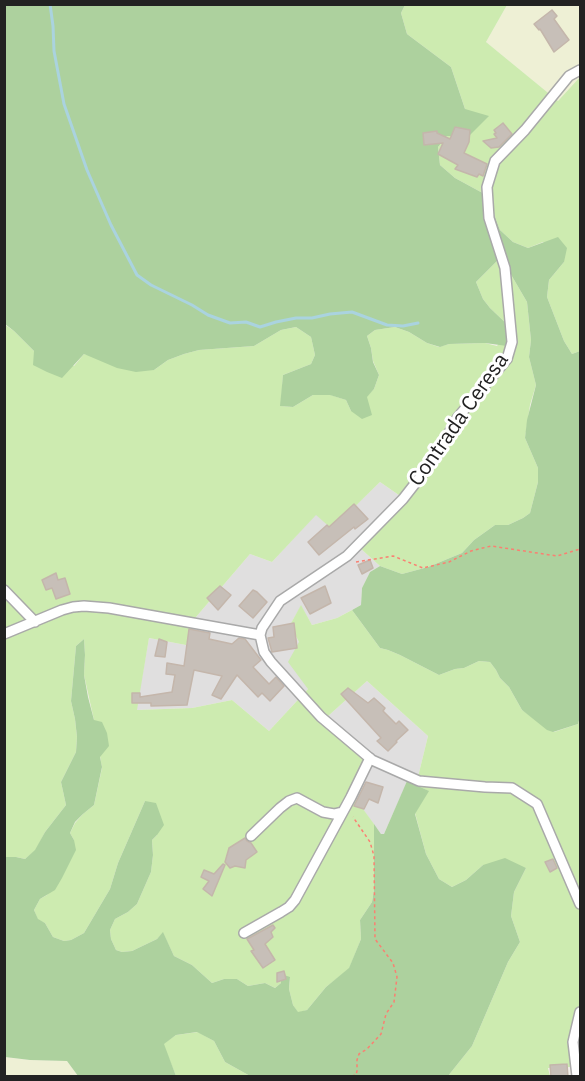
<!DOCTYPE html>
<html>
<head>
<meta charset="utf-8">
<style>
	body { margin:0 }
	#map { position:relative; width:585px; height:1081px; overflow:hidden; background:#f2efe9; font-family:"IBM Plex Sans",sans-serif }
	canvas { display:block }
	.frame { position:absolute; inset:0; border:6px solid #222; pointer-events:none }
</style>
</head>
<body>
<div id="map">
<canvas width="585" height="1081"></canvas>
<div class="frame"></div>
</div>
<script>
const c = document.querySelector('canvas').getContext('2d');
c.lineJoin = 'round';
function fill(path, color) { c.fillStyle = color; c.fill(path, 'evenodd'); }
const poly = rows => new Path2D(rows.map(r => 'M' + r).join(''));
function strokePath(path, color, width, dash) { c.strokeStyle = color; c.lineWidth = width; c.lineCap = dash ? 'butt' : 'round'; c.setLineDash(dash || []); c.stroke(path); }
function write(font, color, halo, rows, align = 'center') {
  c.font = font + ' "IBM Plex Sans",sans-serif'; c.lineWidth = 6; c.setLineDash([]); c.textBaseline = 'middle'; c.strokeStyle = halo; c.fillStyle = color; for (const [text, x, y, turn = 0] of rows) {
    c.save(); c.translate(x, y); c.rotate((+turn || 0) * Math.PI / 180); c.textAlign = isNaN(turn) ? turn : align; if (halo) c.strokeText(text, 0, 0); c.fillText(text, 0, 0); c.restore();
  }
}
fill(poly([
	[380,482,406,500,360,548,380,566,370,572,362,588,361,605,337,618,312,625,301,606,290,625,299,642,308,689,269,731,232,700,192,708,136,710,149,638,186,645,196,617,250,554,272,562,316,514,332,528],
	[367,681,428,736,416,785,407,782,384,834,381,834,352,795,327,717]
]), '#e0dfdf');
fill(poly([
	[507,5,580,5,580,77,558,101,486,42],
	[4,1057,30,1060,67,1061,78,1076,5,1076]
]), '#eef0d5');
fill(poly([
	[405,5,507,5,486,42,558,101,580,77,580,351,572,354,564,341,547,297,549,280,564,262,543,242,528,248,513,242,500,230,492,209,490,197,455,178,440,165,438,147,447,136,469,136,465,109,451,67,407,34,401,13],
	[497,261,506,266,527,302,531,340,529,357,536,385,530,405,525,438,538,468,538,482,530,513,523,518,508,525,495,525,474,540,462,553,428,567,402,574,380,566,360,548,406,500,380,482,332,529,316,515,272,562,250,554,196,617,186,645,149,638,137,710,192,708,232,700,269,731,308,689,288,662,299,642,290,625,301,605,312,625,337,618,352,610,380,648,388,650,400,655,439,675,455,669,464,668,479,661,490,662,496,670,500,678,509,687,522,710,554,732,578,724,580,717,580,1047,571,1067,548,1068,550,1076,448,1076,472,1046,508,962,520,942,511,916,514,892,526,868,483,865,466,880,452,887,439,879,426,854,415,813,428,791,416,785,428,736,367,681,327,717,367,762,352,794,374,824,374,890,372,902,360,920,361,939,349,969,326,987,307,1010,298,1013,293,1005,289,989,290,978,281,974,281,983,275,988,265,983,248,986,237,979,224,979,212,983,192,965,174,956,163,933,157,939,132,951,122,952,116,950,111,939,110,930,115,919,128,912,137,904,151,872,153,855,152,840,157,835,145,801,118,863,110,889,84,933,71,940,64,941,53,937,45,923,38,920,34,910,40,899,47,895,74,840,70,833,75,823,83,814,94,805,102,768,94,720,84,675,85,655,84,639,76,646,71,701,75,719,77,737,76,752,61,782,66,805,45,832,36,850,25,859,16,857,5,857,4,324,14,331,34,351,74,366,84,354,154,370,168,360,184,354,199,350,254,346,281,330,296,327,311,337,315,355,311,364,283,375,281,406,293,407,313,395,331,395,346,400,351,411,374,389,379,375,373,361,371,348,367,336,375,330,395,327,409,332,427,343,439,347,449,344,485,343,497,346,510,327,490,308,483,299,476,282],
	[198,1032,214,1041,225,1062,250,1076,176,1076,163,1044,176,1035]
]), '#cdebb0');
fill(poly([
	[5,5,405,5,401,13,407,34,451,67,465,109,489,116,469,136,447,136,438,147,440,165,455,178,490,197,492,209,500,230,513,242,528,248,558,237,567,248,564,262,549,280,547,297,564,341,572,354,580,351,580,717,578,724,553,732,547,730,522,710,509,687,500,678,496,670,490,662,479,661,464,668,455,669,439,675,400,655,388,650,380,648,352,610,361,605,362,588,370,572,380,566,402,574,428,567,462,553,474,540,495,525,508,525,523,518,530,513,538,482,538,468,525,438,527,420,536,385,529,357,531,340,527,302,506,266,497,261,476,282,483,299,490,308,510,327,507,346,485,343,449,344,440,347,427,343,409,332,395,327,375,330,367,336,371,348,373,362,379,375,374,389,367,397,372,415,362,419,351,411,346,400,330,395,313,395,293,407,280,406,283,375,311,364,315,355,311,337,296,327,281,330,254,346,199,350,184,354,168,360,154,370,136,372,117,368,84,354,62,378,47,372,33,365,34,351,14,331,5,324],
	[84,639,85,655,84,675,88,697,94,720,102,722,107,733,109,746,100,757,102,767,94,805,83,814,75,822,70,833,74,840,76,850,62,878,55,890,40,899,34,910,38,919,45,923,53,937,64,941,71,940,84,933,110,889,118,863,145,801,156,803,164,825,157,835,152,840,153,855,151,872,137,904,128,912,115,919,110,930,111,939,116,950,122,952,132,951,157,939,163,932,174,956,192,965,212,983,224,979,237,979,248,986,265,983,275,988,281,983,281,974,290,977,289,989,293,1005,298,1012,307,1010,326,987,349,968,361,939,360,920,372,902,374,890,374,824,381,834,384,834,407,781,429,791,415,814,426,854,439,879,452,887,466,880,483,865,505,858,526,868,514,892,511,916,520,942,508,962,472,1046,448,1076,250,1076,225,1062,214,1041,197,1032,176,1035,164,1044,176,1076,78,1076,67,1061,30,1060,5,1057,4,857,16,857,25,859,35,850,45,832,66,805,61,782,76,752,77,737,75,719,71,701,76,646]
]), '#add19e');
strokePath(poly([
	[50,4,53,26,54,51,64,104,87,170,111,225,137,275,151,285,192,305,208,315,230,323,246,322,260,327,276,322,296,318,312,318,330,314,352,312,387,325,403,326,418,323]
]), '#aad3df', 3);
const building = poly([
	[552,10,557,16,554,19,569,40,554,52,540,29,539,30,534,24,552,10],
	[503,123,512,134,499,147,491,148,483,141,497,138,494,134,496,133,494,130,503,123],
	[455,127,470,130,469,142,464,153,487,164,483,176,479,174,477,177,455,169,458,165,438,154,443,143,424,145,423,133,437,131,437,133,450,139,455,127],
	[354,504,368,519,355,529,354,527,319,555,308,542,327,525,329,527,354,504],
	[370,560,373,568,362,574,358,565,370,560],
	[56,573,58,580,65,578,70,594,56,599,52,588,46,590,42,580,56,573],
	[220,586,231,595,218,610,207,598,220,586],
	[325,586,331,603,310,614,301,598,325,586],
	[253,590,257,592,267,602,253,618,239,606,253,590],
	[294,623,297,648,272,652,268,638,274,637,273,627,294,623],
	[189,629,210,633,209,639,232,644,239,638,245,639,261,660,253,667,269,684,276,677,284,686,270,701,262,693,258,697,237,675,221,699,212,695,222,676,194,670,187,705,151,706,151,703,132,703,132,693,140,693,140,697,172,692,175,675,166,674,167,663,184,666,189,629],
	[159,639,167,642,165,657,155,656,159,639],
	[348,688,368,703,374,698,385,708,383,711,396,724,399,721,408,730,396,741,397,742,388,751,377,741,381,738,341,694,348,688],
	[366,782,383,787,378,803,369,799,364,809,354,806,366,782],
	[245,838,247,841,251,843,257,852,246,860,245,868,235,866,230,868,225,862,229,848,245,838],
	[553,859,557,868,550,872,545,862,553,859],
	[223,864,225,865,212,896,203,889,209,881,201,877,204,870,214,874,223,864],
	[273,925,275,928,271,932,273,937,265,944,275,960,263,968,251,951,254,950,247,939,273,925],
	[284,971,286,979,277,982,277,973,284,971],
	[567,1064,568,1077,551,1077,550,1065,567,1064]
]);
fill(building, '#c7bfb8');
strokePath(building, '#c4b6ab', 1.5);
const minor = poly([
	[4,590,35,622],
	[4,634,62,610,73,607,84,606,109,608,260,635],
	[260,635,262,628,280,601,347,556,403,499,435,458,458,417,507,359,512,342,505,268,489,218,487,187,495,161,525,130,569,76,580,70],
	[260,635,264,652,271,662,321,717,372,760,419,781,485,787,512,788,537,804,580,904],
	[251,836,280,808,289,801,297,798,323,812,334,814,342,812],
	[244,933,281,912,289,907,295,900,351,797,370,758],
	[577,1076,573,1042,580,1012]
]);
strokePath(minor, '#a9a9a9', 12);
strokePath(poly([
	[356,562,393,556,423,568,449,562,471,551,491,546,557,556,580,549],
	[352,1076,356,1075,357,1071,357,1060,359,1054,367,1049,381,1034,386,1014,394,1002,397,977,393,963,375,939,374,856,370,842,353,817]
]), '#fa8072', 1.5, [3, 3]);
strokePath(minor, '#fff', 9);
write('21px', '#222', '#fff', [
	["Contrada Ceresa",459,420,-55]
]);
</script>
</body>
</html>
